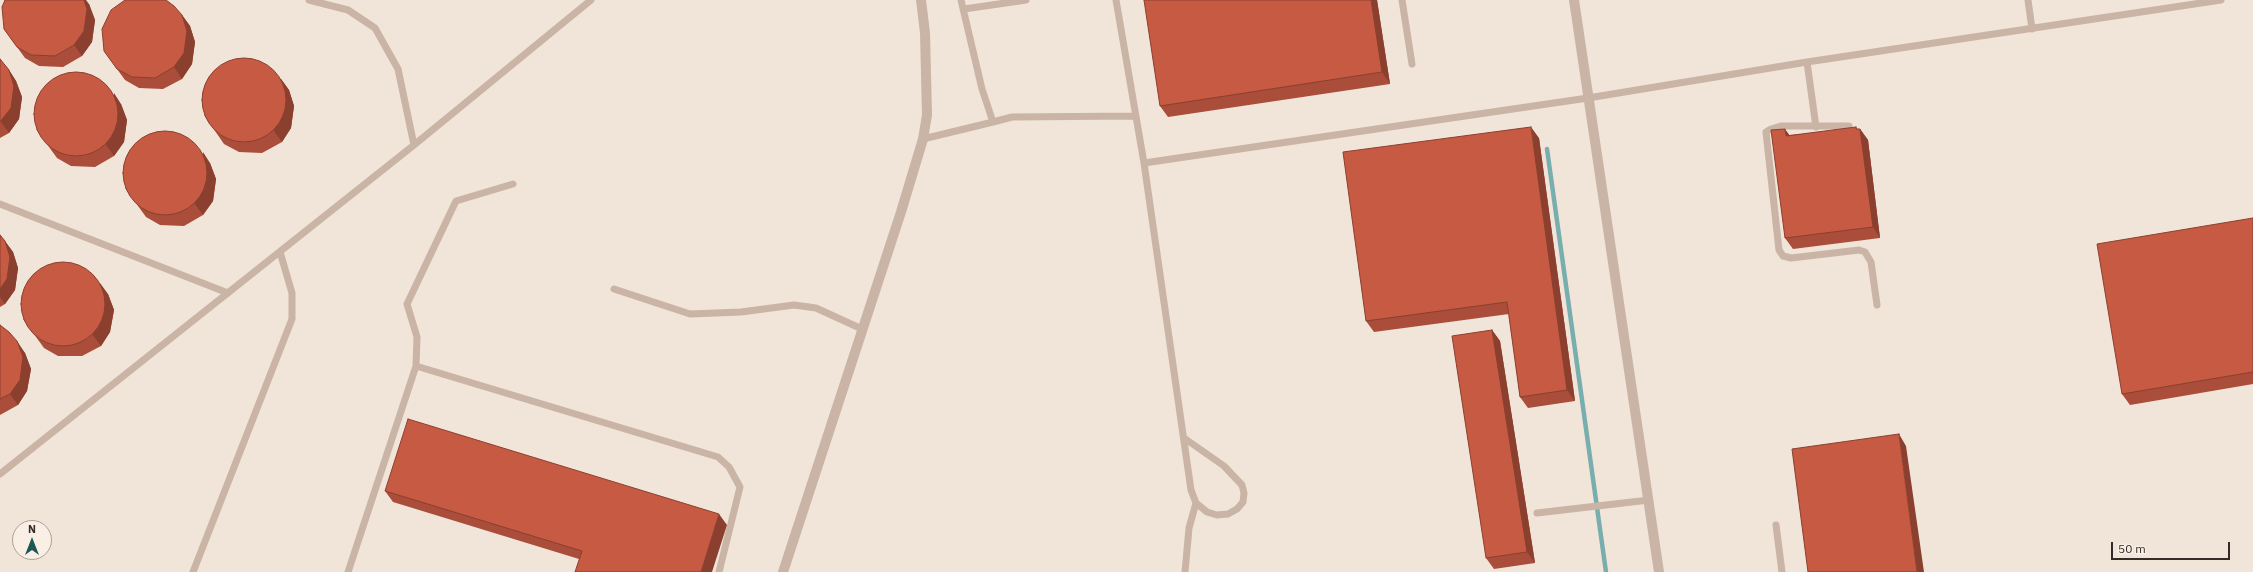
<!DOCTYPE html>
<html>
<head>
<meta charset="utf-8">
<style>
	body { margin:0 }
	#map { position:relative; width:2253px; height:572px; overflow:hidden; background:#f1e4d9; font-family:"IBM Plex Sans",sans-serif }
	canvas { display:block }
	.north { position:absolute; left:12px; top:520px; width:40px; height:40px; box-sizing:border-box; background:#f9efe5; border:1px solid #aba099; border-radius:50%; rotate:0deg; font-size:11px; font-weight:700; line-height:16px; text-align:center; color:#352a27 }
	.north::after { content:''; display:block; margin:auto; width:14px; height:18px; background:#1c5656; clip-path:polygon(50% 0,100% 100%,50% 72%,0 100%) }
	.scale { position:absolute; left:2111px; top:542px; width:119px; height:18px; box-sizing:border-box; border:2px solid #352a27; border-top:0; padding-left:5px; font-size:12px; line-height:14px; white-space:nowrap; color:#352a27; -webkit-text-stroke:3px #f9efe5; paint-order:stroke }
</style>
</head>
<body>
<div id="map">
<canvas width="2253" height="572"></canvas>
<div class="north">N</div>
<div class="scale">50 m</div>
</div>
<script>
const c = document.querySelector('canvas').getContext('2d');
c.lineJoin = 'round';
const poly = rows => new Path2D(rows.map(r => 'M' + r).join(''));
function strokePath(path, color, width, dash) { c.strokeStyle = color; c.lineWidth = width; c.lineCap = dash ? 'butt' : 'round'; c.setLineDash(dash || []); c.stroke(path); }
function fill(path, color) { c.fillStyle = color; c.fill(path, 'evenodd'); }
strokePath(poly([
	[1547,149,1606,572]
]), '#78aead', 4.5);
strokePath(poly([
	[309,0,348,10,375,28,398,69,414,145],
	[961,0,982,89,993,122,1012,117,1135,116],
	[1116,0,1144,163,1191,490,1196,503,1207,512,1217,515,1228,514,1237,509,1243,502,1244,493,1242,485,1224,466,1184,438],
	[1402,0,1412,64],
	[2028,0,2032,29],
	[964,9,1026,0],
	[1807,62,1816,127],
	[1849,126,1781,126,1771,129,1766,132,1779,250,1783,256,1791,258,1859,250,1865,252,1871,262,1877,305],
	[923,139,993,122],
	[1144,163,1588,98,1807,62,2221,0],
	[0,204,228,293],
	[614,289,690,314,741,312,794,305,816,308,862,329],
	[416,366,718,457,729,467,740,487,719,572],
	[0,474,414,145,591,0],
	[1537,513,1649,500],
	[1776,525,1782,572],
	[193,572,292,319,292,293,280,252],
	[348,572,416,366,417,337,407,304,456,201,513,184],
	[1185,572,1189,528,1196,503]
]), '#c9b4a5', 7);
strokePath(poly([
	[1574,0,1659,572],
	[783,572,901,212,923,139,927,115,925,33,921,0]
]), '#c9b4a5', 10);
fill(poly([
	[1377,0,1390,84,1168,117,1160,106],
	[89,4,95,20,92,42,82,56,63,67,39,66,25,58,4,29],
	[182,15,190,26,195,42,192,64,182,79,163,89,139,88,125,80,104,51],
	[0,59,9,70,16,81,22,97,19,119,9,133,0,138],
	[281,79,289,90,294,106,291,128,282,142,262,153,239,152,224,144,204,115],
	[121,104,127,120,124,142,114,156,95,167,71,166,57,158,36,129],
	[1860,129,1868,140,1880,238,1793,249,1785,238,1790,135],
	[1539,138,1575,401,1528,408,1520,397,1509,314,1374,332,1366,321],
	[210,163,216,179,213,201,203,215,184,226,160,225,146,217,125,188],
	[2253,218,2253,384,2130,405,2122,394],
	[0,235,13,252,18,268,15,290,5,304,0,307],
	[108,294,114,310,110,332,101,346,82,356,58,356,44,348,23,319],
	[0,325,25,353,31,369,27,391,18,405,0,415],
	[1492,330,1500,341,1535,563,1494,569,1486,558],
	[385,491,727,525,579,559,393,502]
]), '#aa4d3a');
fill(poly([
	[84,0,86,0,89,4,95,20,92,42,82,56,74,45],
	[1371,0,1377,0,1390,84,1382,72],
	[182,15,190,26,195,42,192,64,182,79,174,67],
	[9,70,16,81,22,97,19,119,9,133,1,122],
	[281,79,289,90,294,106,291,128,282,142,274,131],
	[114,93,121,104,127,120,124,142,114,156,106,145],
	[1531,127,1539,138,1575,401,1567,390],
	[1856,127,1860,133,1860,129,1868,140,1880,238,1873,227],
	[1785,129,1793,140,1786,136],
	[203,152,210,163,216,179,213,201,203,215,195,204],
	[5,241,13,252,18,268,15,290,5,304,0,297,0,289],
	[100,283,108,294,114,310,110,332,101,346,93,335],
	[1492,330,1500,341,1535,563,1527,552],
	[17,341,25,353,31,369,27,391,18,405,10,394],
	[1899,434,1906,446,1924,572,1917,572],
	[719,514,727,525,712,572,701,572]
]), '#8b3f2f');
const building = poly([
	[5,0,84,0,87,9,84,31,74,45,55,56,31,55,17,47,4,29,2,7,5,0],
	[125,0,166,0,174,6,182,15,187,31,184,53,174,67,155,78,132,77,117,69,104,51,102,29,111,10,125,0],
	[1144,0,1371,0,1382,72,1160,106,1144,0],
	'202 100a42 42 0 1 1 84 0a42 42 0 1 1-84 0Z',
	[0,59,9,70,14,86,11,108,0,122,0,59],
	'34 114a42 42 0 1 1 84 0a42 42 0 1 1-84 0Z',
	[1531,127,1567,390,1520,397,1507,302,1366,321,1343,152,1531,127],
	[1856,127,1856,129,1860,129,1873,227,1785,238,1771,130,1785,129,1786,136,1856,127],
	'123 173a42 42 0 1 1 84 0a42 42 0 1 1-84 0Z',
	[2253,218,2253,372,2122,394,2097,244,2253,218],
	[0,235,5,241,10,257,7,279,0,289,0,235],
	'21 304a42 42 0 1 1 84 0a42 42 0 1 1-84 0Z',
	[0,325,9,332,17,341,23,357,20,380,10,394,0,399,0,325],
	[1492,330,1527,552,1486,558,1452,336,1492,330],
	[408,419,719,514,701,572,575,572,582,551,385,491,408,419],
	[1899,434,1917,572,1808,572,1792,449,1899,434]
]);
fill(building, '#c65a43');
strokePath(building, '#8b3f2f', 1);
</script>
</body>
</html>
